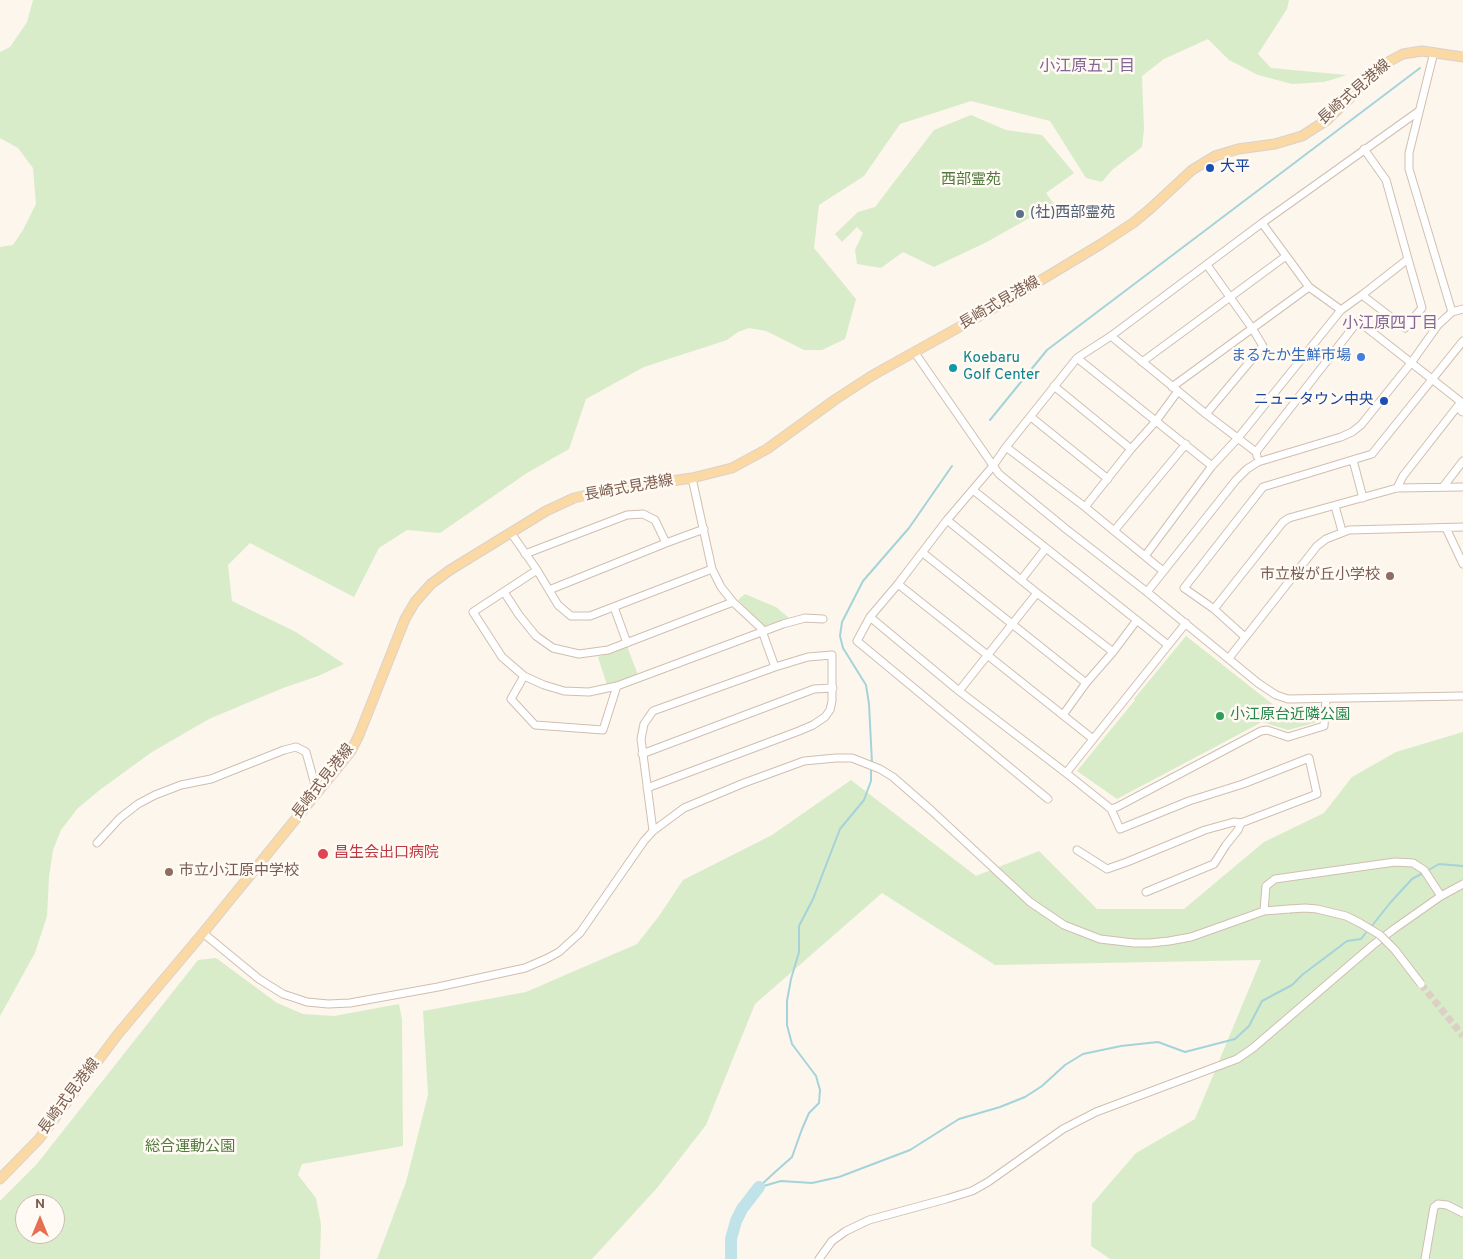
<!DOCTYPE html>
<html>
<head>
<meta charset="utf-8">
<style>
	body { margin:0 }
	#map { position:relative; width:1463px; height:1259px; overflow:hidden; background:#fdf6ec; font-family:Overpass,sans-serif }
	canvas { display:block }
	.north { position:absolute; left:15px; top:1194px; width:50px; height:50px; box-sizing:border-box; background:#fffaf3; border:1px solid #cabbb1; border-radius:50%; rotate:0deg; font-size:14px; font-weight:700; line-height:20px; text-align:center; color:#7a5c4d }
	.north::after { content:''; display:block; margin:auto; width:18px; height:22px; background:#e76f51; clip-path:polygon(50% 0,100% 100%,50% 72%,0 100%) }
</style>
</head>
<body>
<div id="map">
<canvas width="1463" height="1259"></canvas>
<div class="north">N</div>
</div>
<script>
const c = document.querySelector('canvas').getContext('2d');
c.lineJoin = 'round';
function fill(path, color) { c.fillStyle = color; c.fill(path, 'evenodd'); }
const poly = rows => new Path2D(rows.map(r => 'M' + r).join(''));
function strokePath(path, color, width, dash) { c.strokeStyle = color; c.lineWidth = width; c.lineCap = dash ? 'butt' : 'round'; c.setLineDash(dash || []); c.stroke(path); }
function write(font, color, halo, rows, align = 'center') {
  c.font = font + ' Overpass,"Noto Sans JP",sans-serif'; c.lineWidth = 5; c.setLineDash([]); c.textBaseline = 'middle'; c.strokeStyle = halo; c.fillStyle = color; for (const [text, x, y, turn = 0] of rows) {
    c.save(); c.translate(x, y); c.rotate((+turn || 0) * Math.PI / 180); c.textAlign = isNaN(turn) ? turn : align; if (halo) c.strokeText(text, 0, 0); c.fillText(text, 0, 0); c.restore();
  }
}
fill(poly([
	[33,0,1289,0,1287,9,1258,54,1271,68,1347,75,1324,82,1292,84,1258,75,1229,60,1208,39,1164,59,1142,76,1144,129,1142,147,1112,170,1102,182,1086,178,1050,121,971,101,900,124,864,176,819,205,814,248,856,299,845,339,822,350,804,350,766,331,749,328,738,332,727,340,644,367,586,399,569,449,527,473,440,533,407,530,379,548,354,597,250,543,228,565,232,601,296,632,344,664,318,676,283,688,209,719,152,752,101,789,78,808,61,830,53,850,49,877,47,916,35,953,0,1016,0,247,13,245,23,230,36,204,33,168,18,148,0,138,0,52,10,47,27,22],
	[971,115,1006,130,1042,135,1074,173,1046,193,1054,204,987,242,934,267,903,252,881,268,857,264,855,250,863,233,857,227,842,242,835,234,858,212,875,207,934,130],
	[745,594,776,607,789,618,764,626,738,600],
	[1186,636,1280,710,1318,707,1318,722,1288,730,1262,722,1117,799,1077,771,1135,700,1134,699],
	[627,646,638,675,607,685,598,657],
	[1463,732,1463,1259,1110,1259,1091,1246,1092,1204,1136,1153,1195,1119,1261,960,995,965,882,893,755,1004,706,1125,657,1188,592,1259,377,1259,406,1182,428,1095,423,1011,526,992,637,944,659,916,683,880,772,835,851,780,976,876,1039,851,1097,909,1184,909,1264,842,1324,813,1352,777,1396,752],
	[216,958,277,1003,303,1014,334,1016,399,1004,402,1020,403,1146,302,1164,298,1175,316,1198,321,1224,320,1259,0,1259,0,1201,36,1165,198,960],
	[25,1204,55,1204,55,1234,25,1234]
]), '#d8ecc9');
strokePath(poly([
	[990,420,1047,350,1420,68],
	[872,763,869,704,866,685,843,648,840,636,842,622,863,581,909,528,952,466],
	[1427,871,1439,864,1463,866],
	[1371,927,1390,903,1412,879,1423,873],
	[759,1187,774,1173,792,1157,802,1129,809,1113,819,1103,820,1090,816,1076,792,1044,787,1025,787,1001,791,979,799,952,799,926,813,899,840,829,864,800,871,781,871,768],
	[760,1187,781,1181,812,1183,839,1177,910,1150,959,1119,1000,1107,1025,1097,1042,1086,1065,1065,1083,1054,1121,1046,1158,1042,1185,1052,1235,1039,1249,1026,1262,1001,1292,985,1302,975,1347,941,1361,939,1368,930]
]), '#a5d3da', 2);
strokePath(poly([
	[731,1259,731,1239,736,1221,742,1209,759,1187]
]), '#bfe3e8', 12);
strokePath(poly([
	[1421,984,1463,1036]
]), '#dcd0c4', 7, [7, 3.5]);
const minor = poly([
	[1434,52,1409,153,1409,169,1452,312],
	[1262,223,1309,287,1341,310],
	[1362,295,1405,328,1422,308,1408,259],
	[1111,336,1206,414,1256,452,1257,456],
	[915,353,999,474,1066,529,1147,592,1258,683,1276,695,1288,699,1463,696],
	[1077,358,1212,466],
	[1142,362,1286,256],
	[1054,386,1131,449],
	[1172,387,1309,287],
	[1206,414,1263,346,1252,328,1207,265],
	[1031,417,1108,479],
	[1006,447,1085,507,1163,571],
	[1256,452,1358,321,1461,402,1461,411,1463,412],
	[1353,460,1363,498],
	[1443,487,1463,461],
	[1397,488,1403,476,1461,402],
	[973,490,1168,645],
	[1335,506,1342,531],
	[1085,507,1131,449,1156,421,1178,391],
	[947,520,1037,593,1113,652],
	[1446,528,1463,564],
	[1114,531,1186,444],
	[511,533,537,570,558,605,571,616,590,616,712,569],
	[923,553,1086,683],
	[525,554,627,515,643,514,655,520,666,543],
	[1145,556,1212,466,1238,438,1341,310,1362,295,1408,259,1386,180,1364,149],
	[537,570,473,612,502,657,524,676,544,685,564,691,589,692,617,686,783,624,805,618,823,619],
	[1021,580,1046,548],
	[898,584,1093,739],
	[549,590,666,543,704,529],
	[504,592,519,615,536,636,553,648,579,654,608,650,733,602],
	[1147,592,1236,480,1247,469,1258,462,1341,437,1352,432,1361,425,1411,363,1438,325,1452,312,1463,309],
	[614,607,627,643],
	[1214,609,1283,522,1289,518,1397,488,1463,487],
	[870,617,959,691,1066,773,1111,809,1117,807,1261,731,1267,730,1288,737,1324,726,1326,699],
	[1245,637,1214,609,1184,588,1263,487,1372,454,1463,341],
	[1229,658,1317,546,1326,539,1349,530,1463,527],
	[524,676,511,699,535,725,603,730,617,686],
	[959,691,1037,593],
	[1063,715,1086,683,1113,652,1137,620],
	[642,754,814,689,833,688],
	[1066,773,1186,623],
	[647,788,799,731,813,725,825,717,830,710,832,701,832,655,808,657,775,667],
	[1048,799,857,641,870,617,898,584,947,520,993,466,1006,447,1077,358,1111,336,1262,223,1419,111],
	[653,831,641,739,644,724,653,711,775,667,761,628,733,602,721,587,712,569,692,478],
	[97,843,120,818,138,804,155,795,181,785,211,779,284,750,296,747,306,752,317,792],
	[1077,850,1107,869,1127,862,1205,830,1234,822,1241,823,1317,794,1309,758,1243,784,1189,801,1120,829,1111,809],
	[1146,892,1214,864,1226,845,1238,830,1241,823],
	[1264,911,1266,886,1275,879,1395,862,1413,863,1424,870,1441,896],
	[203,933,259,979,283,994,307,1002,328,1004,350,1003,438,987,525,968,546,959,559,952,580,933,644,841,653,831,684,808,744,783,804,761,836,758,852,758,880,769,893,777,932,811,1030,902,1064,925,1100,939,1134,943,1150,943,1169,941,1191,937,1264,911,1289,909],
	[819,1259,832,1241,846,1231,869,1220,946,1199,972,1191,988,1182,1063,1129,1096,1112,1237,1059,1253,1048,1373,945,1394,929,1441,896,1463,884],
	[1425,1259,1434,1207,1438,1204,1447,1205,1463,1213]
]);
const major = poly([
	[0,1179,39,1139,118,1034,203,933,351,751,359,735,405,619,415,602,431,584,450,570,546,511,574,498,608,490,692,478,732,468,767,449,836,399,873,375,1008,300,1101,244,1133,223,1150,209,1192,170,1215,156,1238,149,1275,144,1302,136,1327,120,1386,63,1403,54,1422,51,1463,57]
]);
strokePath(minor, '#d1beb0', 9);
strokePath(major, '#dad1cd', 11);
strokePath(minor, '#fff', 7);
strokePath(major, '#fbd9a5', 9);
const minorBridge = poly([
	[1289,909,1305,908,1317,909,1346,916,1360,923,1380,935,1395,950,1421,984]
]);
strokePath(minorBridge, '#d1beb0', 9, []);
strokePath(minorBridge, '#fff', 7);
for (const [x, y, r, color] of [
	[1210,168,5,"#1a4fb4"],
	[1020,214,5,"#5c6f8a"],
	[1361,357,5,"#3f7fe0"],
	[953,368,5,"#0f9aa8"],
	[1384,401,5,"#1a4fb4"],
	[1390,576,5,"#8d6e63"],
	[1220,716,5,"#2e9e5b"],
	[323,854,6,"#e0444e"],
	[169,872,5,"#8d6e63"]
]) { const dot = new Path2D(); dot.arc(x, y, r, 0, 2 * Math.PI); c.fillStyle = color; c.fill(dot); strokePath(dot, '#fffaf3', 2); }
write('15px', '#7a5c4d', '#fffaf3', [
	["長崎式見港線",1355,93,-41],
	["長崎式見港線",1000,304,-30],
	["長崎式見港線",629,489,-10],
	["長崎式見港線",324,782,-52],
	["長崎式見港線",70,1097,-53]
]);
write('15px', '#164399', '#fffaf3', [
	["大平",1220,168],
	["ニュータウン中央",1374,401,"right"]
], 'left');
write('15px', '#537a41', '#fffaf3', [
	["西部霊苑",971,181],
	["総合運動公園",190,1148]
]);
write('15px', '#4e5e75', '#fffaf3', [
	["(社)西部霊苑",1030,214]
], 'left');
write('15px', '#366cbe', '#fffaf3', [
	["まるたか生鮮市場",1351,357]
], 'right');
write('15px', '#0d838f', '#fffaf3', [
	["Koebaru",963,359],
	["Golf Center",963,376]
], 'left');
write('15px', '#785e54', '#fffaf3', [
	["市立桜が丘小学校",1380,576],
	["市立小江原中学校",179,872,"left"]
], 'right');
write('15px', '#27864d', '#fffaf3', [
	["小江原台近隣公園",1230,716]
], 'left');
write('15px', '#be3a42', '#fffaf3', [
	["昌生会出口病院",334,854]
], 'left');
write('16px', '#846695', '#fffaf3', [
	["小江原五丁目",1087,68],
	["小江原四丁目",1390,325]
]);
</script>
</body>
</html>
